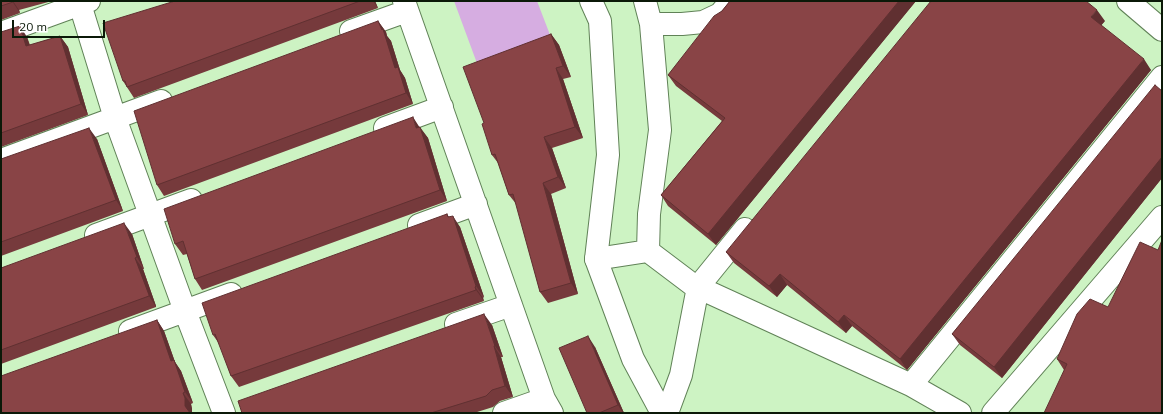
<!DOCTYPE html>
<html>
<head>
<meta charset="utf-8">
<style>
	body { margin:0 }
	#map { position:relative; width:1163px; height:414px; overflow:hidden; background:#cdf3c3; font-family:Mulish,sans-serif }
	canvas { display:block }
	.frame { position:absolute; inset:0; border:2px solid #0b1908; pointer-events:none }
	.scale { position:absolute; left:12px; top:20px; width:93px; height:18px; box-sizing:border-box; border:2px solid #0b1908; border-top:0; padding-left:5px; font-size:12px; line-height:14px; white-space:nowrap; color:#0b1908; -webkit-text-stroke:3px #fff; paint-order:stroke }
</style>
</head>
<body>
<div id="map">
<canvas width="1163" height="414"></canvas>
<div class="frame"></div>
<div class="scale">20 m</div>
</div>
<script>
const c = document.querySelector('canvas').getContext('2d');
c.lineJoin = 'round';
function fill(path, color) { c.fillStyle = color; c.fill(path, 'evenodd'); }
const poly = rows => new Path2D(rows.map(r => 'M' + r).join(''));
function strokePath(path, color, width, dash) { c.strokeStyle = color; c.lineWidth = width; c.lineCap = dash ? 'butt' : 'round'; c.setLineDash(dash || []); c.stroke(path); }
fill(poly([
	[454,1,537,1,552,40,478,66]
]), '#d6ade1');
const street = poly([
	[79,1,115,118,185,311,224,413],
	[404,1,544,399,552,413],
	[645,1,651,24,660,130,649,214,648,251,693,285,911,385,960,413],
	[1128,1,1162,30],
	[651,24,682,24,703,22,720,14,731,1],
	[351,31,407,11],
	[1,33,89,1],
	[385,128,442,107],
	[1,160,161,101],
	[419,225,476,204],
	[96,235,191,200],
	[596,259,648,251],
	[456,324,511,305],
	[130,331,231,294],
	[911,385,1162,77],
	[504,413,544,399],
	[667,413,681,375,698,287,745,229],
	[993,413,1162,217]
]);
const secondary = poly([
	[591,1,600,21,608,155,596,259,633,359,662,413]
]);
strokePath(street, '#608257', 24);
strokePath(secondary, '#608257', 24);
strokePath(street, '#fff', 22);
strokePath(secondary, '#fff', 22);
fill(poly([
	[1,1,52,1,19,10,20,13,1,20],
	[175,1,375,1,378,8,134,98,123,81],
	[730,1,916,1,716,245,668,206,661,195,722,121,676,86,668,75],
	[378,21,386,32,387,36,391,41,400,70,405,78,413,104,164,196,157,185],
	[1105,21,1101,25,1151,70,907,370,852,326,846,333,787,285,777,297,734,263,726,252],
	[1,32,27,37,30,45,60,36,68,47,88,115,1,147],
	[551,34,559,45,571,77,563,79,583,138,552,148,566,188,551,194,578,294,548,303,540,292,517,205,509,195,498,163,492,155,484,123],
	[1162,91,1162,178,1002,378,960,345,952,334],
	[419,127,428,138,447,201,202,290,195,279,187,254,183,255,175,244],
	[97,139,123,211,1,256,1,159],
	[447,214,449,217,460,227,484,297,483,298,484,301,239,387,231,376,220,345,213,335],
	[132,234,144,269,143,269,156,306,156,307,1,364,1,268],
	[1108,307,1162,413,1064,370,1057,359],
	[157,320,164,331,175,362,181,371,193,403,191,404,192,409,1,413],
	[492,325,503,357,501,357,513,397,500,401,493,407,474,413,242,413],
	[595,347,624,413,587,413]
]), '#763a3c');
fill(poly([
	[12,1,13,1,19,10,20,13],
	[373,1,375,1,378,8],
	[899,1,916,1,716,245,708,234],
	[1097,10,1105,21,1099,28,1091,17],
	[378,21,386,32,387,36,391,41,400,70,405,78,413,104,406,93,395,68],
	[20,26,27,37,33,57,26,46],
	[551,34,559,45,571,77,563,66],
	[60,36,68,47,88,115,81,104],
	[1144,59,1151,70,907,370,900,359],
	[556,68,563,79,583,138,575,127],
	[413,117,420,128,416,128],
	[420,127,428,138,447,201,440,190],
	[89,128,97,139,123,211,116,200],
	[544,137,552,148,566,188,558,177],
	[1162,157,1162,178,1002,378,994,367],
	[543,183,551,194,578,294,571,283],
	[453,216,460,227,484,297,476,286],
	[124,223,132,234,144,269,137,257],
	[135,258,143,269,156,306,156,307,149,296],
	[780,274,787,285,777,297,769,286],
	[475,287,483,298,484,301,476,290],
	[484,314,492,325,503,357,495,346],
	[844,315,852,326,846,333,838,322],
	[157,320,164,331,175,362,181,371,193,403,185,392,171,361],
	[588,336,595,347,624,413,623,413,618,405],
	[494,346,501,357,513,397,505,386],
	[183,393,191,404,192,409,192,413,189,413,185,406]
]), '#603031');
const building = poly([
	[1,1,12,1,13,2,1,6,1,1],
	[175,1,360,1,127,87,125,81,123,81,103,23,175,1],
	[730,1,899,1,708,234,661,195,725,118,668,75,714,16,722,11,730,1],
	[931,1,1086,1,1097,10,1091,17,1144,59,900,359,844,315,838,322,780,274,769,286,726,252,931,1],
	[378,21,382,30,383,29,395,68,398,67,406,93,157,185,134,111,378,21],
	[20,26,26,46,60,36,81,104,1,133,1,32,20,26],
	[551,34,563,66,556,68,575,127,544,137,558,177,543,183,571,283,540,292,513,194,509,195,495,154,492,155,482,124,484,123,463,67,551,34],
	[1155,85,1162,91,1162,157,994,367,952,334,1155,85],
	[413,117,416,128,420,127,440,190,195,279,183,241,175,244,164,209,413,117],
	[89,128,116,200,1,242,1,159,89,128],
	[447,214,448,217,453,216,476,286,475,287,476,290,231,376,215,334,213,335,202,303,447,214],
	[124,223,137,257,135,258,149,295,149,296,1,350,1,268,124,223],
	[1162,240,1162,413,1044,413,1067,364,1057,359,1077,314,1090,299,1108,307,1140,242,1158,250,1162,240],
	[484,314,495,346,494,346,505,386,492,390,486,396,431,413,242,413,238,401,484,314],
	[157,320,171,361,174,360,185,392,183,393,185,398,185,406,190,413,1,413,1,376,157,320],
	[588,336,618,405,599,413,587,413,559,348,588,336]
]);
fill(building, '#894446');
strokePath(building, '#603031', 1);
</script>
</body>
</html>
